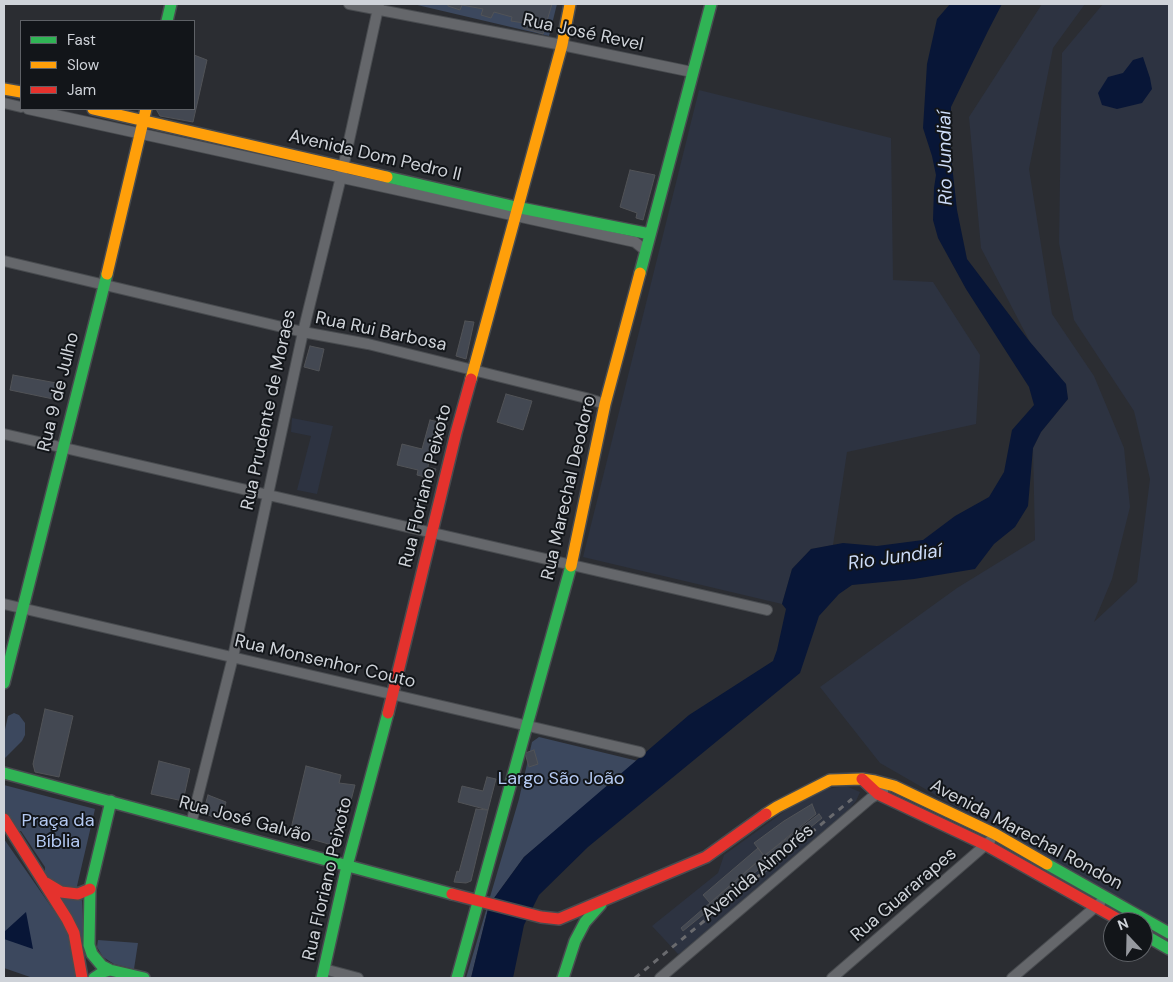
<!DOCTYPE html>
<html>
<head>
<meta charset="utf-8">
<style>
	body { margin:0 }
	#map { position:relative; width:1173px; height:982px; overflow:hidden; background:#2b2d32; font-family:"DM Sans",sans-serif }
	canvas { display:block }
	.frame { position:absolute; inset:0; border:5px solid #cfd3d9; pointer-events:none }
	.legend { position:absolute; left:20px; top:20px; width:175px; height:90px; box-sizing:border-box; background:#121519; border:1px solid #5e6166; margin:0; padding:6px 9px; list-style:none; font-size:15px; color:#cfd3d9 }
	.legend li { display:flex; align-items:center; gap:10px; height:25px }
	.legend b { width:25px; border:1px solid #5e6166 }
	.north { position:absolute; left:1103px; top:912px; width:50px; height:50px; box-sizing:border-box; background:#121519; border:1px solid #5e6166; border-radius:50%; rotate:339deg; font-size:14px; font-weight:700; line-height:20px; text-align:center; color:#cfd3d9 }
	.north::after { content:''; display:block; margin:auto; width:18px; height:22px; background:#96999f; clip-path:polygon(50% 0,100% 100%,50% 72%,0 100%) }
</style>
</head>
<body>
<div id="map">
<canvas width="1173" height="982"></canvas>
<div class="frame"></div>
<ul class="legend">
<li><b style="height:6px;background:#30b455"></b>Fast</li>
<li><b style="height:6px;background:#ff9f0a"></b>Slow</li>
<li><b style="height:6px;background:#e5322d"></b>Jam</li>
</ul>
<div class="north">N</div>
</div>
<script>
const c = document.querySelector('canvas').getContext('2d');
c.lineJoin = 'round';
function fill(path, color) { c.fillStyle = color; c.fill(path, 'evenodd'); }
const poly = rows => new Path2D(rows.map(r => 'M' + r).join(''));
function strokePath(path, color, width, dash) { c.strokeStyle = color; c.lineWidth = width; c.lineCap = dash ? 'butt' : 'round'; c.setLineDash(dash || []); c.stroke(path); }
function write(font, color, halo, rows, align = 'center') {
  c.font = font + ' "DM Sans",sans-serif'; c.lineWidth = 4; c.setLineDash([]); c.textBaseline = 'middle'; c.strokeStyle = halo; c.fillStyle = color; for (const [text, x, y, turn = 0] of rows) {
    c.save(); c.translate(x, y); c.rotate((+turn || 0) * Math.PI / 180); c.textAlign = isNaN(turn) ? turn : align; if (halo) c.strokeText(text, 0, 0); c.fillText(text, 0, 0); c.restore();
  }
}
fill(poly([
	[1042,4,1085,4,1053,48,1029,169,1052,314,1094,376,1124,448,1130,507,1112,579,1094,622,1137,582,1150,479,1134,411,1074,320,1059,243,1062,53,1103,4,1169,4,1169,928,1104,892,880,763,820,687,957,588,1035,540,1033,448,1041,432,1068,399,1066,385,1030,342,981,248,969,117],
	[699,90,891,138,893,280,933,282,980,355,976,424,847,452,833,545,811,549,792,569,782,604,583,557],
	[292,418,333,426,317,494,297,490,311,436,291,432],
	[846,786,860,792,856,801,833,827,684,951,678,954,652,926,718,873,724,855,785,811,826,789]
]), '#2d3341');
fill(poly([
	[413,4,557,4,549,36],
	[14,713,19,715,25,723,25,735,22,741,4,759,4,734,8,716],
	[539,737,638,761,524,857,489,905,471,978,466,978,519,799,532,742],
	[4,785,95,809,77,886,82,901,85,956,45,875,45,867,21,831,15,831,4,813],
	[4,839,66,928,78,978,33,978,4,968],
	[98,940,138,943,134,969,114,964,103,957,97,947]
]), '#3c485e');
fill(poly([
	[950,4,1002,4,988,31,951,107,951,156,957,210,967,259,1030,342,1066,384,1068,399,1041,432,1033,448,1028,506,1015,527,994,544,975,569,914,579,852,585,839,594,819,616,800,673,588,847,539,895,524,925,513,978,471,978,489,905,524,857,689,715,773,661,777,650,786,609,782,604,792,569,811,549,843,543,877,546,923,540,955,516,989,497,1004,472,1012,430,1034,405,1029,387,966,289,938,238,933,220,934,188,936,175,932,156,923,128,927,64,937,19],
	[1143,57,1150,78,1152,89,1142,103,1117,109,1102,105,1098,93,1108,77,1123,73,1133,60],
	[26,912,33,949,4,939,4,932]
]), '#081637');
const building = poly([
	[448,4,552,4,543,34,523,28,524,23,511,21,512,17,494,12,491,18,481,15,483,9,462,5,460,10,448,6,448,4],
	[194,55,207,60,193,122,160,116,156,109,194,109,194,55],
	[630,170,655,175,643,220,636,218,637,213,620,207,630,170],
	[465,321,474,322,466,359,456,356,465,321],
	[310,346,324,349,319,371,304,367,310,346],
	[13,375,62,384,58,400,10,390,13,375],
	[506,394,532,401,523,430,497,422,506,394],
	[430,420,447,424,440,449,429,460,428,467,436,469,433,479,417,475,418,470,397,465,402,444,422,449,430,420],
	[45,709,73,716,59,777,35,772,33,764,45,709],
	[534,750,538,764,529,767,525,753,534,750],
	[159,761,190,769,183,801,151,794,159,761],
	[306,766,341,775,339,783,355,785,339,847,290,833,306,766],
	[487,777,496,779,488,810,458,802,462,786,483,791,487,777],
	[208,795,226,802,221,820,203,813,208,795],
	[812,804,816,814,764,856,754,843,784,821,812,804],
	[476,809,488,810,471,881,466,883,454,882,457,871,459,872,476,809],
	[819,814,822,818,683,931,681,928,764,856,819,814],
	[758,848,764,856,710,903,703,895,758,848]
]);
fill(building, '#434852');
strokePath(building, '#515357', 1);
const street = poly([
	[349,4,557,44,692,72],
	[4,103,21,107],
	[28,109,635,242,645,250],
	[4,261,303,332,368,344,586,398,605,404],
	[4,434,767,610],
	[4,604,640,752],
	[191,824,233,657,303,332,341,177,379,4],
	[324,969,358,978],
	[660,978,871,798,883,791],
	[832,978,990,841],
	[1012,978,1100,903]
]);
const fast = poly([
	[167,21,171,4],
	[387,177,516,207,650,234],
	[640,273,711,4],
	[4,683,107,274],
	[4,773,452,894],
	[111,801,90,889,89,945,92,954,102,966,110,970,144,978],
	[1047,864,1169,933],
	[1143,934,1169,949],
	[94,978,103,972,110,970],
	[322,978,347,866,388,713],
	[457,978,571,566],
	[563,978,575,941,585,922,601,904]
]);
const slow = poly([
	[4,89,21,92],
	[93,109,387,177],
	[107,274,146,109],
	[471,379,562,45,570,4],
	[571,566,605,404,640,273],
	[766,814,777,807,830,780,862,779,875,781,894,786,995,834,1047,864]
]);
const jam = poly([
	[388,713,456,433,471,379],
	[862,779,878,794,986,845,1123,922],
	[4,819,67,919,74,933,82,978],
	[46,883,61,892,78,894,90,889],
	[452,894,541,917,559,919,706,857,766,814]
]);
strokePath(street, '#484b4f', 12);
strokePath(fast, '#484b4f', 14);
strokePath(slow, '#484b4f', 14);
strokePath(jam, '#484b4f', 14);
strokePath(street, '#65676b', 10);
strokePath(fast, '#30b455', 11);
strokePath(slow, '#ff9f0a', 11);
strokePath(jam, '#e5322d', 11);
strokePath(poly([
	[635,978,852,799]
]), '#696a6e', 3, [6, 6]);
write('18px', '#cfd3d9', '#121519', [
	["Rua José Revel",583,33,12],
	["Avenida Dom Pedro II",375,156,13],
	["Rua Rui Barbosa",381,332,12],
	["Rua 9 de Julho",59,392,-76],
	["Rua Prudente de Moraes",269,410,-78],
	["Rua Floriano Peixoto",426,486,-76],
	["Rua Marechal Deodoro",569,488,-77],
	["Rua Monsenhor Couto",325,662,13],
	["Rua José Galvão",245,820,15],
	["Avenida Marechal Rondon",1026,835,28],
	["Avenida Aimorés",758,873,-40],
	["Rua Floriano Peixoto",328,879,-77],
	["Rua Guararapes",904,895,-41]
]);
write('18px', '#b5caf3', '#121519', [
	["Largo São João",561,779],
	["Praça da",58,821],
	["Bíblia",58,842]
]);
write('italic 19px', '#cddcf8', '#121519', [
	["Rio Jundiaí",946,158,-91],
	["Rio Jundiaí",895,558,-8]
]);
</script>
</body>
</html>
